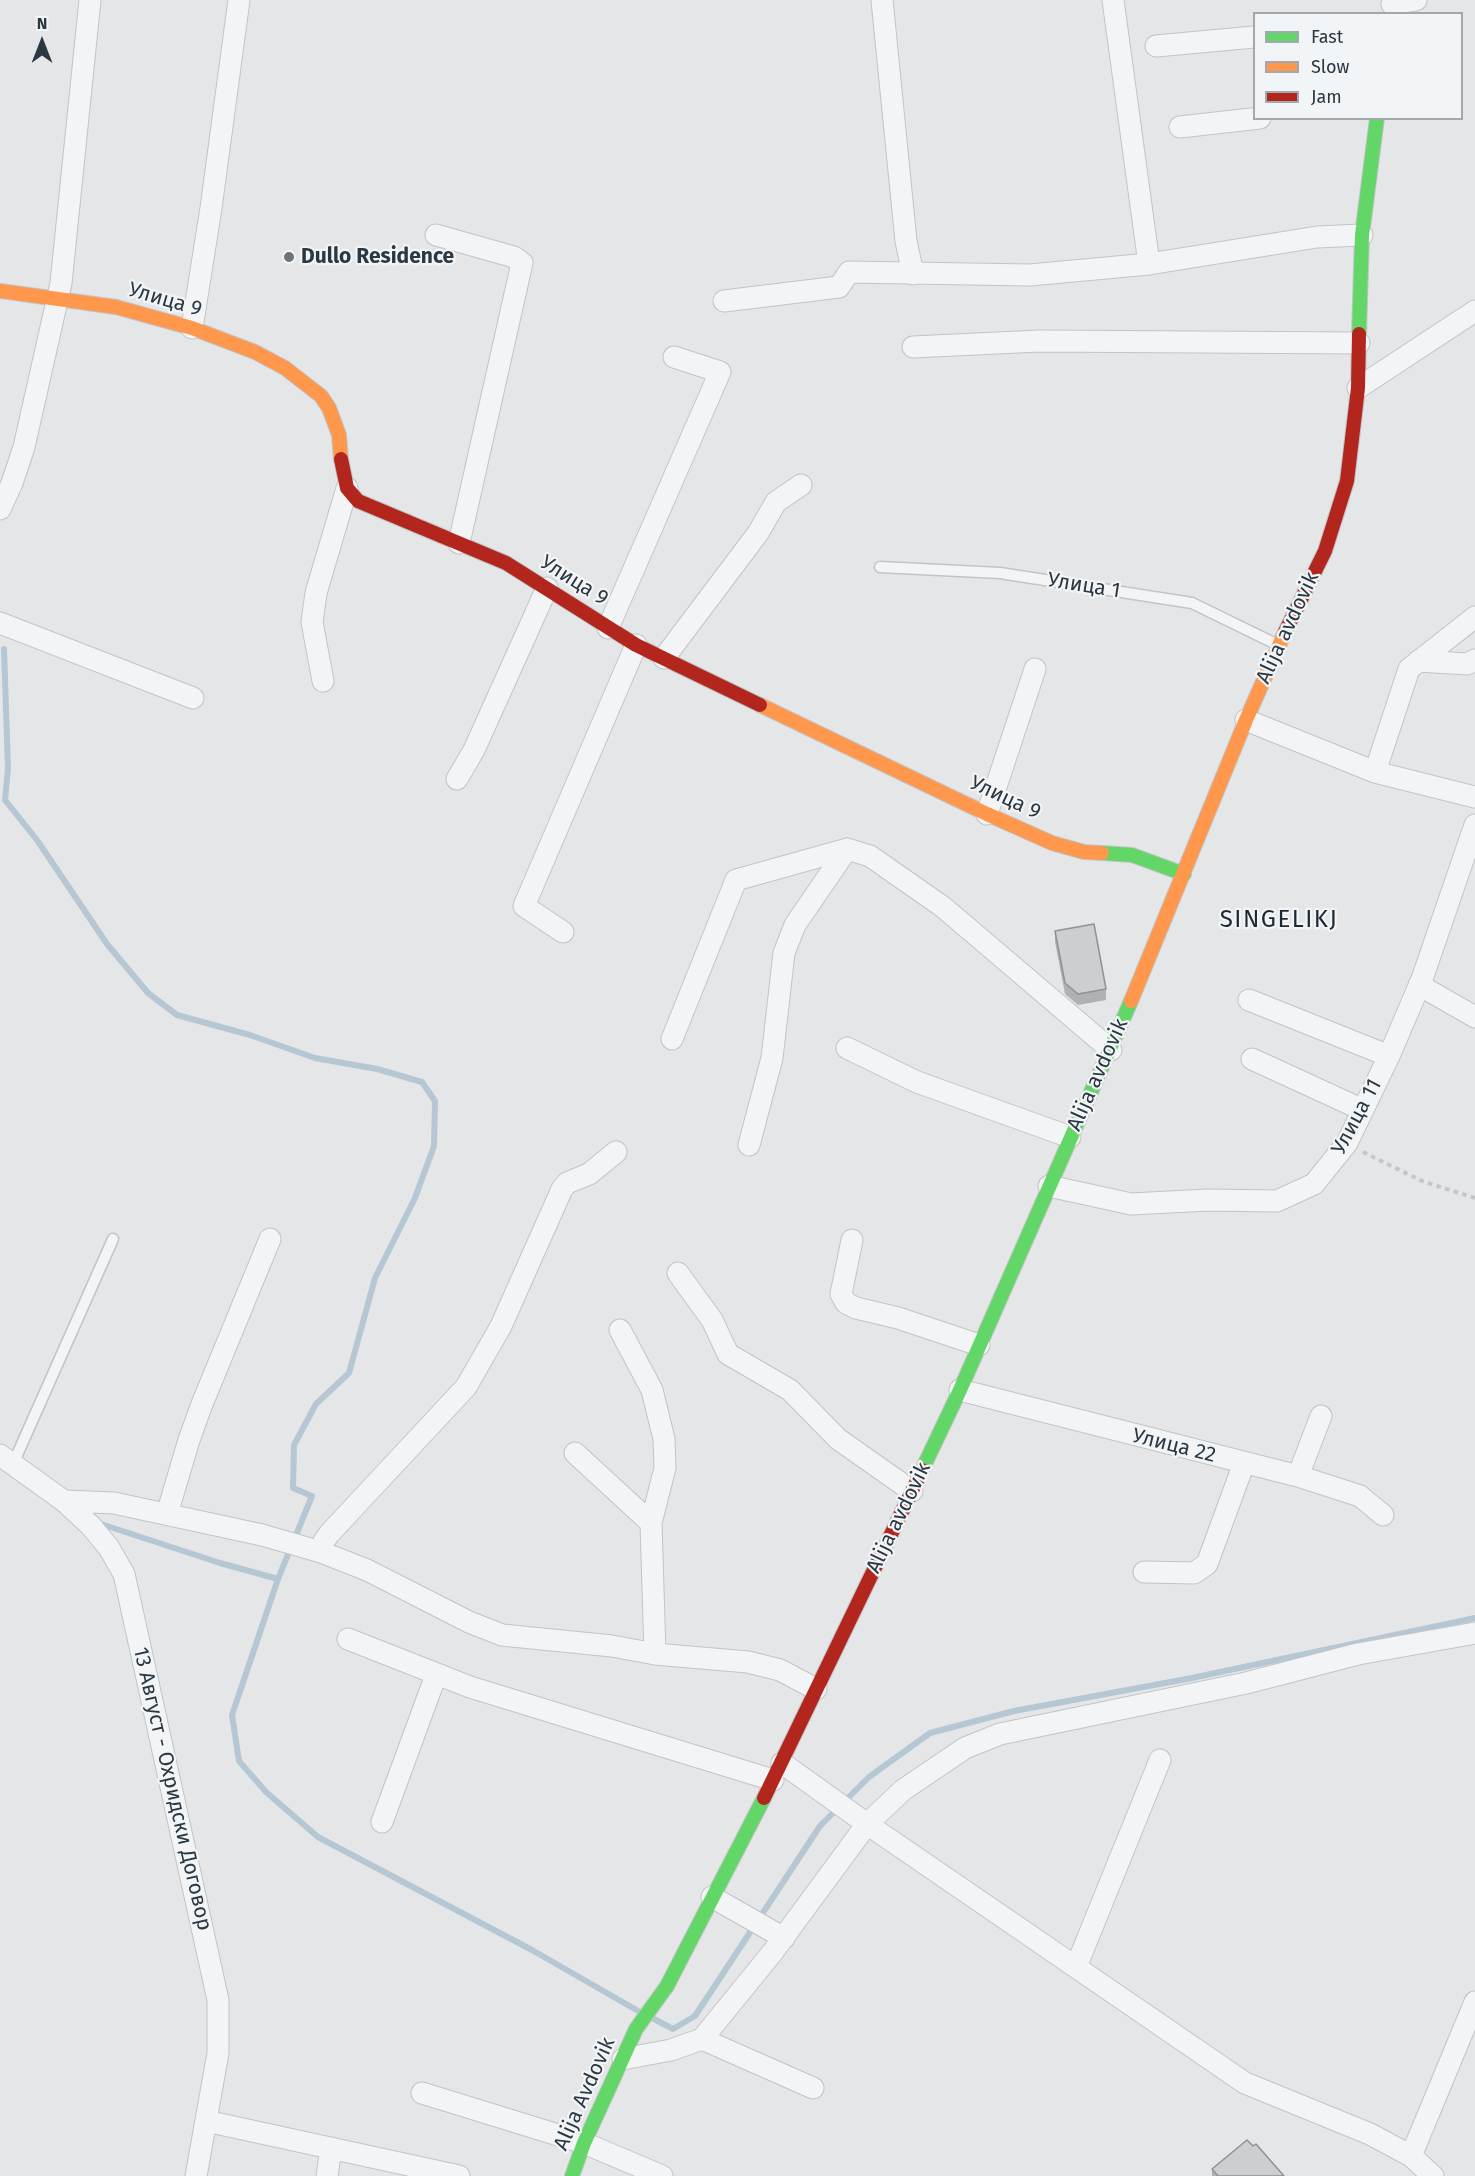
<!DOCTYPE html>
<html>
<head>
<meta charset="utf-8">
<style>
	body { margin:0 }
	#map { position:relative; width:1475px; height:2176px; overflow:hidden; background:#e4e6e8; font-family:"Fira Sans",sans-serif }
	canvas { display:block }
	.legend { position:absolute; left:1253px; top:12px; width:210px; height:108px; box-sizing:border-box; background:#f2f5f7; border:2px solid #a2a9ae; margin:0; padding:8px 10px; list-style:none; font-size:18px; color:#2b3741 }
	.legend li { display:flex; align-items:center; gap:12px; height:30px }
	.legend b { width:30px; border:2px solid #a2a9ae }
	.north { position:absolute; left:12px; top:12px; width:60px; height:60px; -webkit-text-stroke:4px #f2f5f7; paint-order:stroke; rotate:0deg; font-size:16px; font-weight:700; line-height:24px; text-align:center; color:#2b3741 }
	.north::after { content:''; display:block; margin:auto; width:21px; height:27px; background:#2b3741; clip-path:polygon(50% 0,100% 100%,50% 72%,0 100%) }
</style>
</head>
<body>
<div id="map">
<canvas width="1475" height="2176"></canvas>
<ul class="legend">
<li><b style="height:8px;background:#63d668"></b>Fast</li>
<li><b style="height:8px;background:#ff974d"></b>Slow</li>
<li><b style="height:8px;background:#b3261e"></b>Jam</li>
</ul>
<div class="north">N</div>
</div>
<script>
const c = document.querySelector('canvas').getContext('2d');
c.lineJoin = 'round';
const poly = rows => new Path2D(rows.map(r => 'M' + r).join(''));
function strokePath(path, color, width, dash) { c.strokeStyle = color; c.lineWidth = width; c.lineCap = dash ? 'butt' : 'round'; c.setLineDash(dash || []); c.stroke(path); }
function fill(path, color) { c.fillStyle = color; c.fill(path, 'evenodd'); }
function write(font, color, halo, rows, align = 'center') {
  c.font = font + ' "Fira Sans",sans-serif'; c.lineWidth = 4.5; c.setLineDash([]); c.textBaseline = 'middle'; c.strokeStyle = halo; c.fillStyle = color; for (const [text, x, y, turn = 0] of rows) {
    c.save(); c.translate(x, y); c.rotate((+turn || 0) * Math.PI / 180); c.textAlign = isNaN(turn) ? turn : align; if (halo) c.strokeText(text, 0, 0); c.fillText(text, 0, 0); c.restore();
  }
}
strokePath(poly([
	[4,649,8,768,5,800,37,840,107,944,148,993,177,1015,250,1035,315,1058,377,1069,422,1082,435,1101,434,1146,415,1198,375,1278,349,1373,316,1404,294,1445,293,1488,312,1496,278,1579,232,1715,239,1761,266,1792,318,1837,532,1950,640,2012],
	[101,1524,220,1563,278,1579],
	[654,2019,673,2029,695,2016,820,1826,869,1777,930,1733,1014,1711,1192,1678,1475,1618]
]), '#b4c7d2', 6);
const lane = poly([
	[880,567,1000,573,1192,603,1278,645],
	[13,1464,113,1239]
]);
const street = poly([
	[882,0,906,241,913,274],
	[1113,0,1149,264],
	[1392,4,1416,0],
	[1156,46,1254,37],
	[1180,127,1260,118],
	[436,235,514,257,522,263,459,543],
	[724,301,839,287,849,272,1030,275,1149,264,1317,237,1362,235],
	[192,328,211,208,239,0],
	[913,347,1039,341,1359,343],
	[1358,388,1475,311],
	[0,509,12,483,24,447,61,283,90,0],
	[0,623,193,698],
	[608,628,720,372,674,357],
	[664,658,758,533,776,502,801,485],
	[1418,661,1467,664,1475,660],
	[323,681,312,622,316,593,347,488],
	[1246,720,1375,772,1475,797],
	[1375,772,1409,669,1475,617],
	[457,779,474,750,547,588],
	[987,814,1035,669],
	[563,932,524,906,636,645],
	[1419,985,1475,1017],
	[1249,1000,1389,1056],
	[672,1039,736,880,847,849,870,856,943,907,1111,1050],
	[847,1048,917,1082,1070,1137],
	[1252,1059,1363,1110],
	[749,1145,772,1058,784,953,795,925,847,849],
	[1049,1186,1131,1204,1208,1200,1277,1201,1314,1184,1347,1143,1389,1056,1422,979,1475,825],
	[852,1240,841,1294,846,1303,856,1308,898,1318,979,1345],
	[678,1273,712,1320,728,1354,790,1390,838,1439,912,1491],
	[620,1330,652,1390,664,1439,665,1468,651,1523],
	[960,1390,1298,1476,1360,1496,1383,1515],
	[575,1453,651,1523,655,1654],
	[0,1455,64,1501,91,1526,109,1548,124,1574,218,2000,218,2053,196,2176],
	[1298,1476,1321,1416],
	[64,1501,114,1503,262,1535,321,1552,367,1570,469,1622,502,1635,612,1646,655,1654,748,1662,780,1670,816,1689],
	[167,1514,189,1440,202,1404,270,1239],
	[321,1552,324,1541,329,1534,466,1387,501,1326,562,1189,567,1183,589,1174,616,1152],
	[1144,1572,1194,1573,1207,1564,1244,1463],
	[348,1639,470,1687,773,1780],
	[782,1763,867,1824,1245,2083,1370,2134,1411,2156,1433,2176],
	[382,1822,436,1675],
	[712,1897,784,1938],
	[1076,1967,1160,1760],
	[702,2039,813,2088],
	[623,2059,671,2050,702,2039,772,1953,867,1824,903,1790,965,1748,1000,1734,1246,1683,1358,1654,1475,1633],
	[422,2093,584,2143,662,2176],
	[206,2121,459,2176],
	[1411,2156,1475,2002],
	[327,2176,331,2148]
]);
const fast = poly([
	[1359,334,1362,235,1377,118],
	[1102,853,1132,855,1184,874],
	[922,1470,960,1390,1131,1001],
	[572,2176,584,2143,636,2029,667,1986,764,1798]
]);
const slow = poly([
	[0,291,116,307,192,328,255,352,285,368,321,396,329,408,339,435,341,459],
	[760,705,987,814,1052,843,1084,852,1102,853],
	[1131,1001,1246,720,1285,632]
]);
const jam = poly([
	[341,459,347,488,358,501,506,563,636,645,760,705],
	[1285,632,1325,551,1347,481,1358,388,1359,334],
	[764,1798,922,1470]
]);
strokePath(lane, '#c2c4c6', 13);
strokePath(street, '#c2c4c6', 23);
strokePath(fast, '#c2c4c6', 16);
strokePath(slow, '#c2c4c6', 16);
strokePath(jam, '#c2c4c6', 16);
strokePath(poly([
	[1363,1152,1422,1181,1475,1198]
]), '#c4c7c8', 4, [4.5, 4.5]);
strokePath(lane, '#f3f4f5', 10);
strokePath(street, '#f3f4f5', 21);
strokePath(fast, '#63d668', 14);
strokePath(slow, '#ff974d', 14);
strokePath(jam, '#b3261e', 14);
fill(poly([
	[1055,931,1106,989,1106,1000,1078,1005,1065,994,1055,942],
	[1212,2169,1284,2176,1212,2176]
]), '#afb2b4');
const building = poly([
	[1094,924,1106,989,1078,994,1065,983,1055,931,1094,924],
	[1247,2140,1253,2146,1256,2144,1284,2176,1218,2176,1212,2169,1247,2140]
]);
fill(building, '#cccfd1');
strokePath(building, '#8f9192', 1.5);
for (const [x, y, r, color] of [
	[289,257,6,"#6c747b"]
]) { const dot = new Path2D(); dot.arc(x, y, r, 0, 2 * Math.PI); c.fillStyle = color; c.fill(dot); strokePath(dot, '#f2f5f7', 2); }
write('bold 21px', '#2b3741', '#f2f5f7', [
	["Dullo Residence",301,257]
], 'left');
write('21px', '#2b3741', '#f2f5f7', [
	["Улица 9",165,300,16],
	["Улица 9",574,581,32],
	["Улица 1",1084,586,9],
	["Alija avdovik",1288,628,-65],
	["Улица 9",1005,798,25],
	["Alija avdovik",1098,1075,-66],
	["Улица 11",1357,1117,-62],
	["Улица 22",1174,1446,14],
	["Alija avdovik",899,1518,-64],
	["13 Август - Охридски Договор",172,1789,77],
	["Alija Avdovik",585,2094,-66]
]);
c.letterSpacing = '1.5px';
write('24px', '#1d2832', '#f2f5f7', [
	["SINGELIKJ",1279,920]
]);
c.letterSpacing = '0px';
</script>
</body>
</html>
